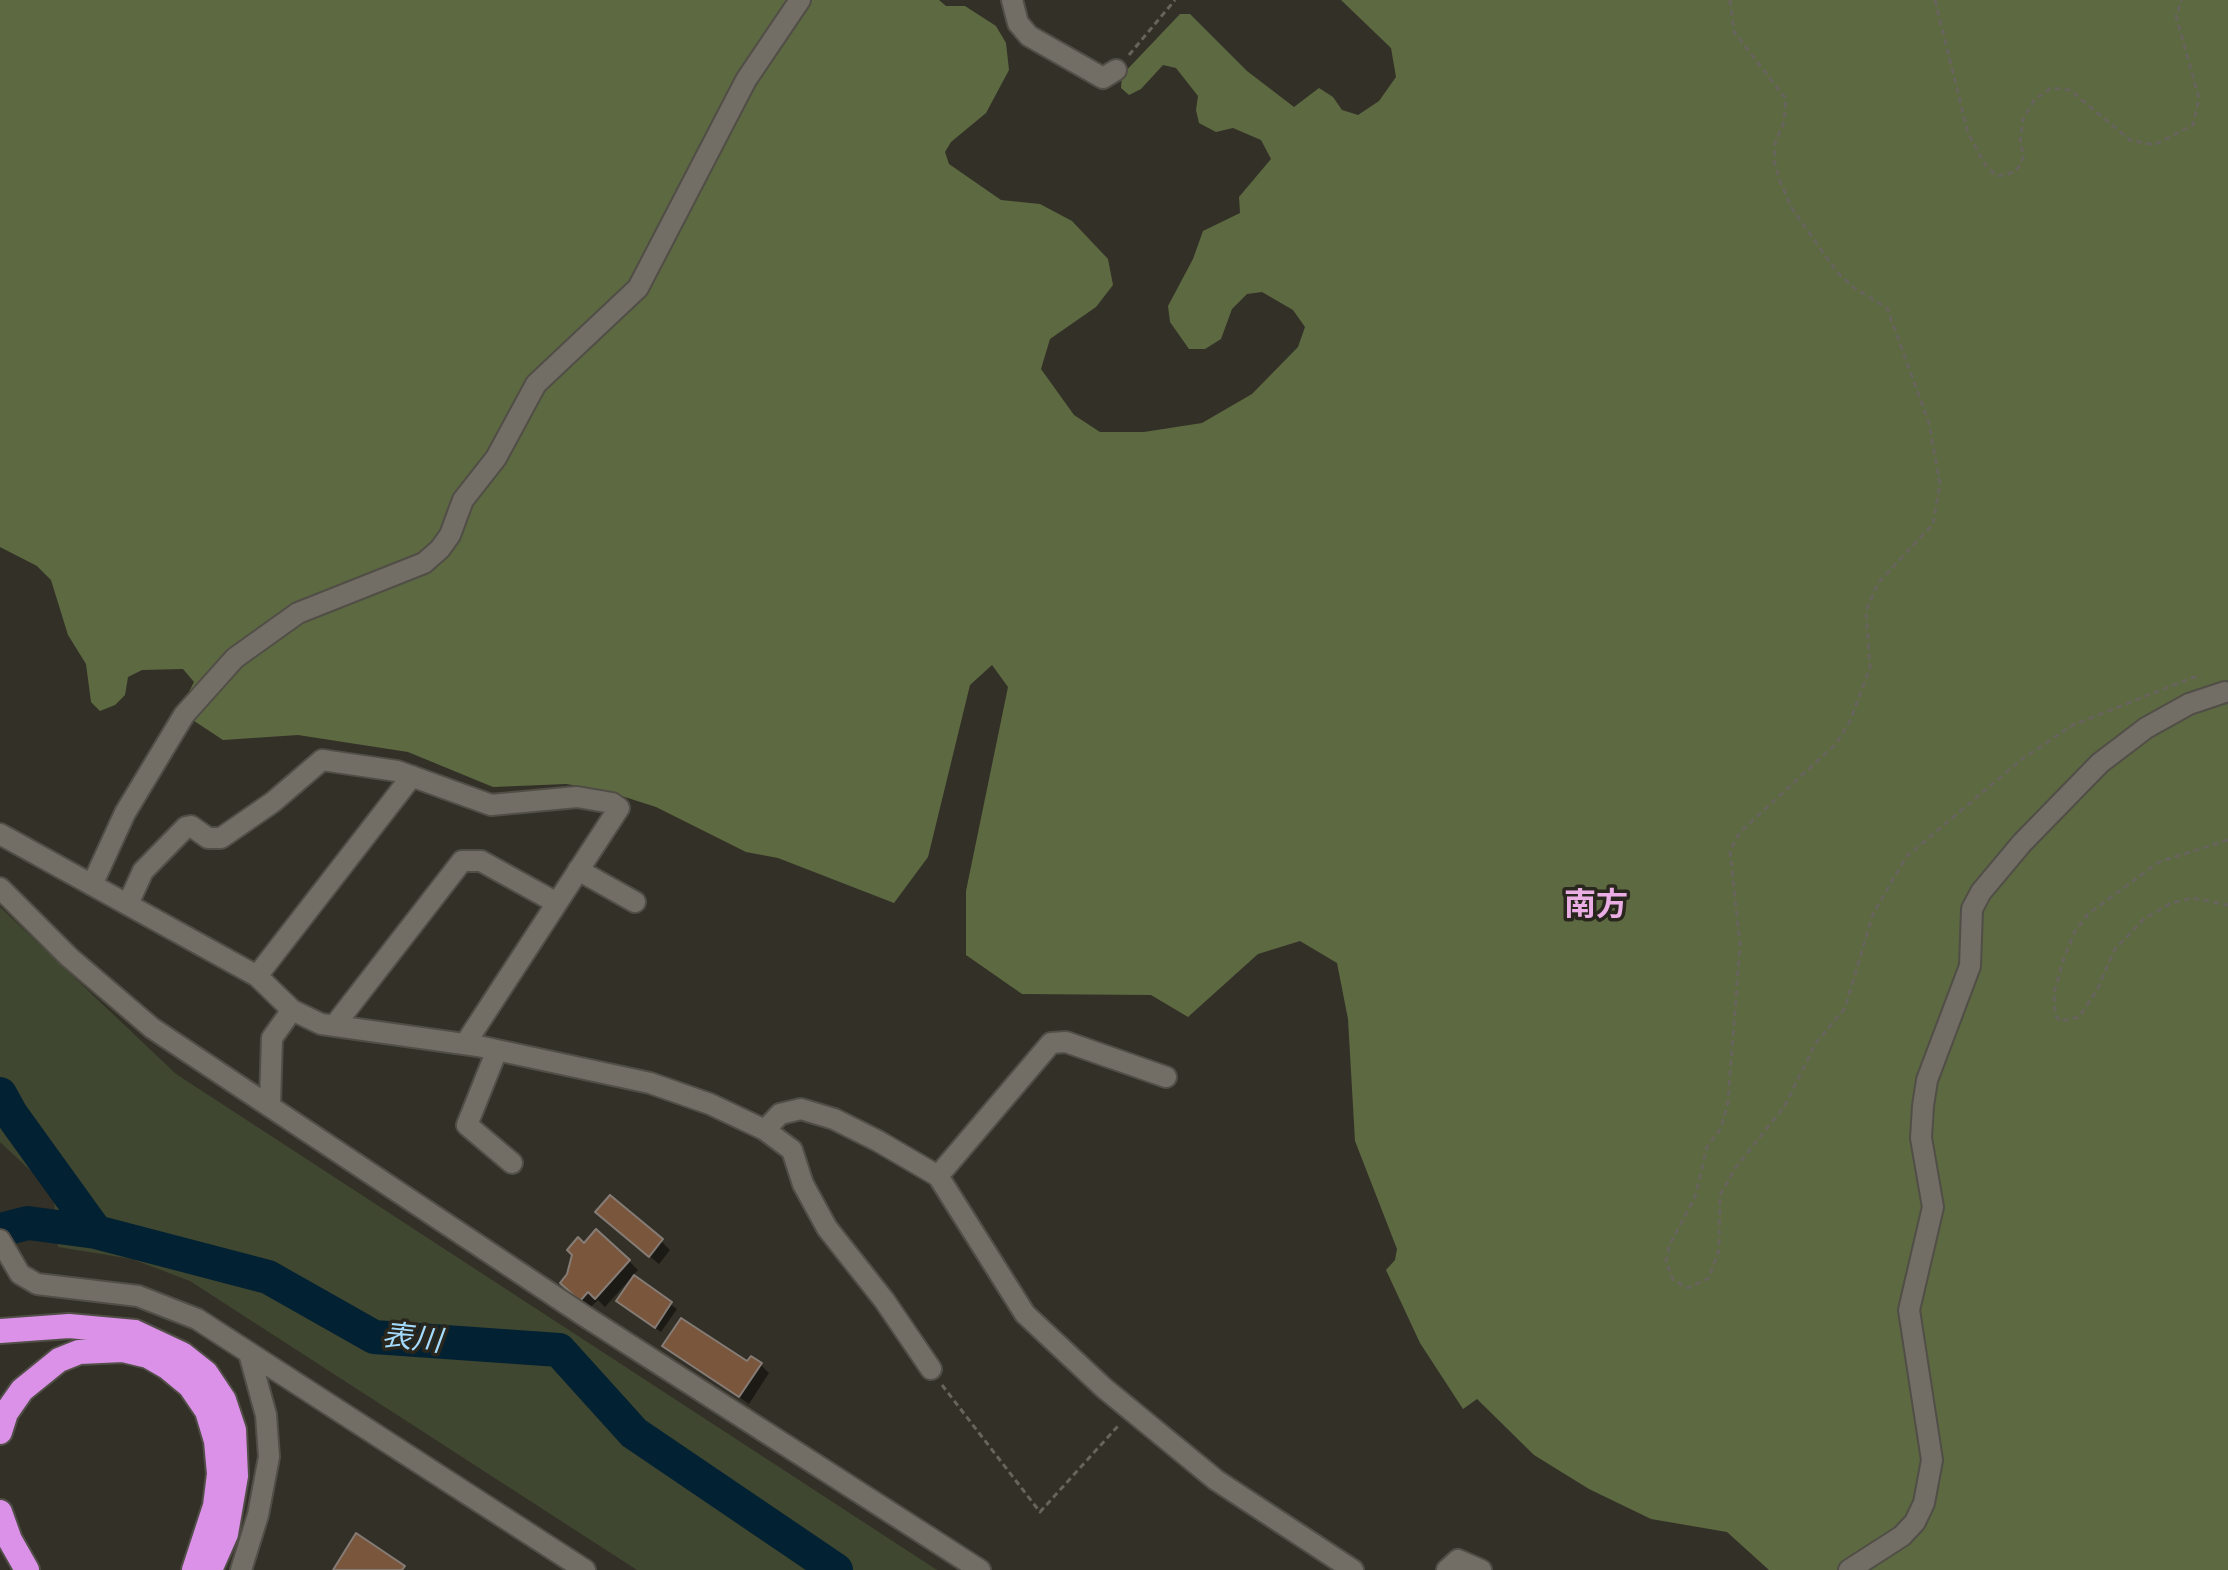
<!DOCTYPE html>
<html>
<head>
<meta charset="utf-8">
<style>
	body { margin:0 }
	canvas { display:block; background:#333027 }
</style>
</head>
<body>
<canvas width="2228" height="1570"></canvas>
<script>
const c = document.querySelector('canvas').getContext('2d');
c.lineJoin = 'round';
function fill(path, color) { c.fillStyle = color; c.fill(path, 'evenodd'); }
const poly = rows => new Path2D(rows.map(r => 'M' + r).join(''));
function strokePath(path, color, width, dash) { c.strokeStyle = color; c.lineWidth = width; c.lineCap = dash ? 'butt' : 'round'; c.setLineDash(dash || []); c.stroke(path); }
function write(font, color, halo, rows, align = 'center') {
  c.font = font + ' Ubuntu,"Noto Sans JP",sans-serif'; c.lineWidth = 7; c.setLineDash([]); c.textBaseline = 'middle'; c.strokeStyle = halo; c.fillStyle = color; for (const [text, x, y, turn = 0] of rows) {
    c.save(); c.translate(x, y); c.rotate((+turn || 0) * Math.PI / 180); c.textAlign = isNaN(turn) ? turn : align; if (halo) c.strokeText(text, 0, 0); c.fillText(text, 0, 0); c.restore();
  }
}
fill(poly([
	[0,907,176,1074,937,1570,637,1570,190,1281,132,1259,58,1247,54,1201,48,1187,0,1142]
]), '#404730');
fill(poly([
	[0,0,939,0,946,6,965,6,996,26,1006,43,1009,70,986,113,951,142,945,152,949,164,1001,200,1040,204,1072,221,1108,259,1113,285,1096,307,1050,339,1041,369,1074,415,1100,432,1144,432,1202,423,1252,394,1298,347,1305,327,1293,310,1262,292,1247,294,1232,309,1221,339,1205,349,1189,349,1170,322,1168,306,1193,259,1203,231,1240,213,1239,197,1271,159,1261,140,1233,128,1216,132,1199,123,1196,110,1198,96,1176,68,1163,65,1141,89,1129,95,1121,88,1122,75,1180,14,1190,14,1247,71,1294,107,1319,88,1333,97,1342,110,1358,115,1379,101,1396,77,1391,48,1341,0,2228,0,2228,1570,1769,1570,1727,1532,1651,1519,1589,1489,1534,1455,1477,1399,1463,1409,1420,1343,1386,1270,1395,1260,1397,1249,1355,1141,1348,1019,1337,963,1300,941,1258,954,1188,1017,1151,995,1022,994,966,955,966,891,1008,687,992,665,970,685,928,857,894,903,778,858,746,852,656,807,603,790,566,784,493,787,408,752,298,735,223,740,179,711,194,682,183,669,142,670,128,677,125,695,115,705,100,711,91,702,86,664,68,635,51,580,37,566,0,547]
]), '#5d6941');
fill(poly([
	[606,1220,661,1241,670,1250,659,1264],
	[584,1246,629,1261,638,1270,632,1276,677,1309,661,1332,618,1301,631,1278,605,1307,598,1300,590,1308,571,1292],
	[665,1346,760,1364,769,1373,749,1404]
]), '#0007');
strokePath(poly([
	[0,1094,11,1114,96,1232],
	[0,1230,28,1223,96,1232,268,1277,374,1337,559,1350,634,1433,836,1570]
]), '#022132', 34);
const building = poly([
	[610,1195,663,1239,649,1257,595,1212,610,1195],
	[596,1229,630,1260,595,1299,588,1292,580,1301,560,1283,567,1274,572,1255,567,1250,578,1237,584,1243,596,1229],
	[634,1275,672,1302,655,1328,616,1301,634,1275],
	[681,1318,747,1361,751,1356,762,1363,739,1397,662,1346,681,1318],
	[356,1533,405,1566,402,1570,333,1570,356,1533]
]);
fill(building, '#7a563d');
strokePath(building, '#867c76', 2);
const street = poly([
	[1012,0,1018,23,1029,36,1103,78,1116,70],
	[0,834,257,976,292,1010,321,1024,478,1046,650,1083,710,1104,765,1130,780,1114,801,1109,834,1119,878,1141,938,1176,1025,1314,1104,1388,1216,1480,1353,1570],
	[578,870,635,902],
	[92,885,125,813,184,715,235,658,298,613,424,563,440,549,450,535,463,500,496,458,536,384,638,288,746,80,800,0],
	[0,888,69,957,152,1028,583,1315,980,1570],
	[128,904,143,871,186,827,191,826,208,838,221,838,273,802,322,760,397,771,491,805,577,797,612,803,619,808,465,1044],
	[257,976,412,776],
	[334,1026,462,861,481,861,557,903],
	[497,1050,467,1125,512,1163],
	[270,1103,272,1038,292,1010],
	[765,1130,792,1150,803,1184,827,1228,884,1300,931,1369],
	[938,1176,1051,1043,1066,1042,1166,1077],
	[0,1240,20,1274,37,1284,138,1296,197,1319,585,1570],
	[241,1570,258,1515,269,1457,266,1415,249,1353],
	[1447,1570,1458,1560,1481,1570],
	[1849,1570,1902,1536,1915,1522,1924,1503,1932,1460,1909,1310,1933,1207,1921,1138,1923,1106,1927,1080,1970,966,1972,909,1981,892,2022,843,2100,763,2146,728,2189,704,2225,692]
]);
const highway = poly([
	[0,1331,69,1326,135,1332,182,1354,206,1373,224,1400,234,1430,236,1476,226,1534,210,1570],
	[0,1432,6,1413,22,1390,59,1360,79,1352,123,1350,148,1356,167,1367,190,1386,207,1411,216,1441,219,1474,215,1506,194,1570],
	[0,1512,10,1540,27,1570]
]);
strokePath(street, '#514e47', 24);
strokePath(highway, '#514e47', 28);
strokePath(poly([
	[1730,0,1734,32,1786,99,1784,122,1775,144,1774,161,1780,181,1791,207,1837,272,1853,287,1887,308,1929,423,1940,484,1933,524,1878,583,1866,611,1870,668,1850,721,1836,744,1740,832,1730,851,1740,944,1728,1102,1721,1128,1707,1147,1695,1197,1670,1244,1666,1261,1673,1280,1688,1288,1709,1278,1719,1250,1720,1195,1736,1167,1784,1107,1816,1043,1845,1008,1873,914,1906,857,2022,759,2073,725,2194,677,2201,678],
	[1935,0,1968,133,1986,166,1997,176,2009,174,2019,167,2024,155,2020,143,2023,119,2035,99,2051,88,2070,90,2130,140,2154,145,2193,125,2199,98,2176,16,2182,0],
	[1129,55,1175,0],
	[2228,840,2159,862,2088,914,2074,933,2064,958,2054,993,2055,1015,2060,1021,2079,1017,2096,992,2115,949,2144,919,2171,903,2193,898,2228,905],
	[942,1385,1040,1512,1118,1426]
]), '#67645c', 3, [6, 4]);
strokePath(street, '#726e65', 20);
strokePath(highway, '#dc91e9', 24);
write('italic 30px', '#a4dafc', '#29261e', [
	["表川",412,1338,6]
]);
write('bold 32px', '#eaaee4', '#29261e', [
	["南方",1596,904]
]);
</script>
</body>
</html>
